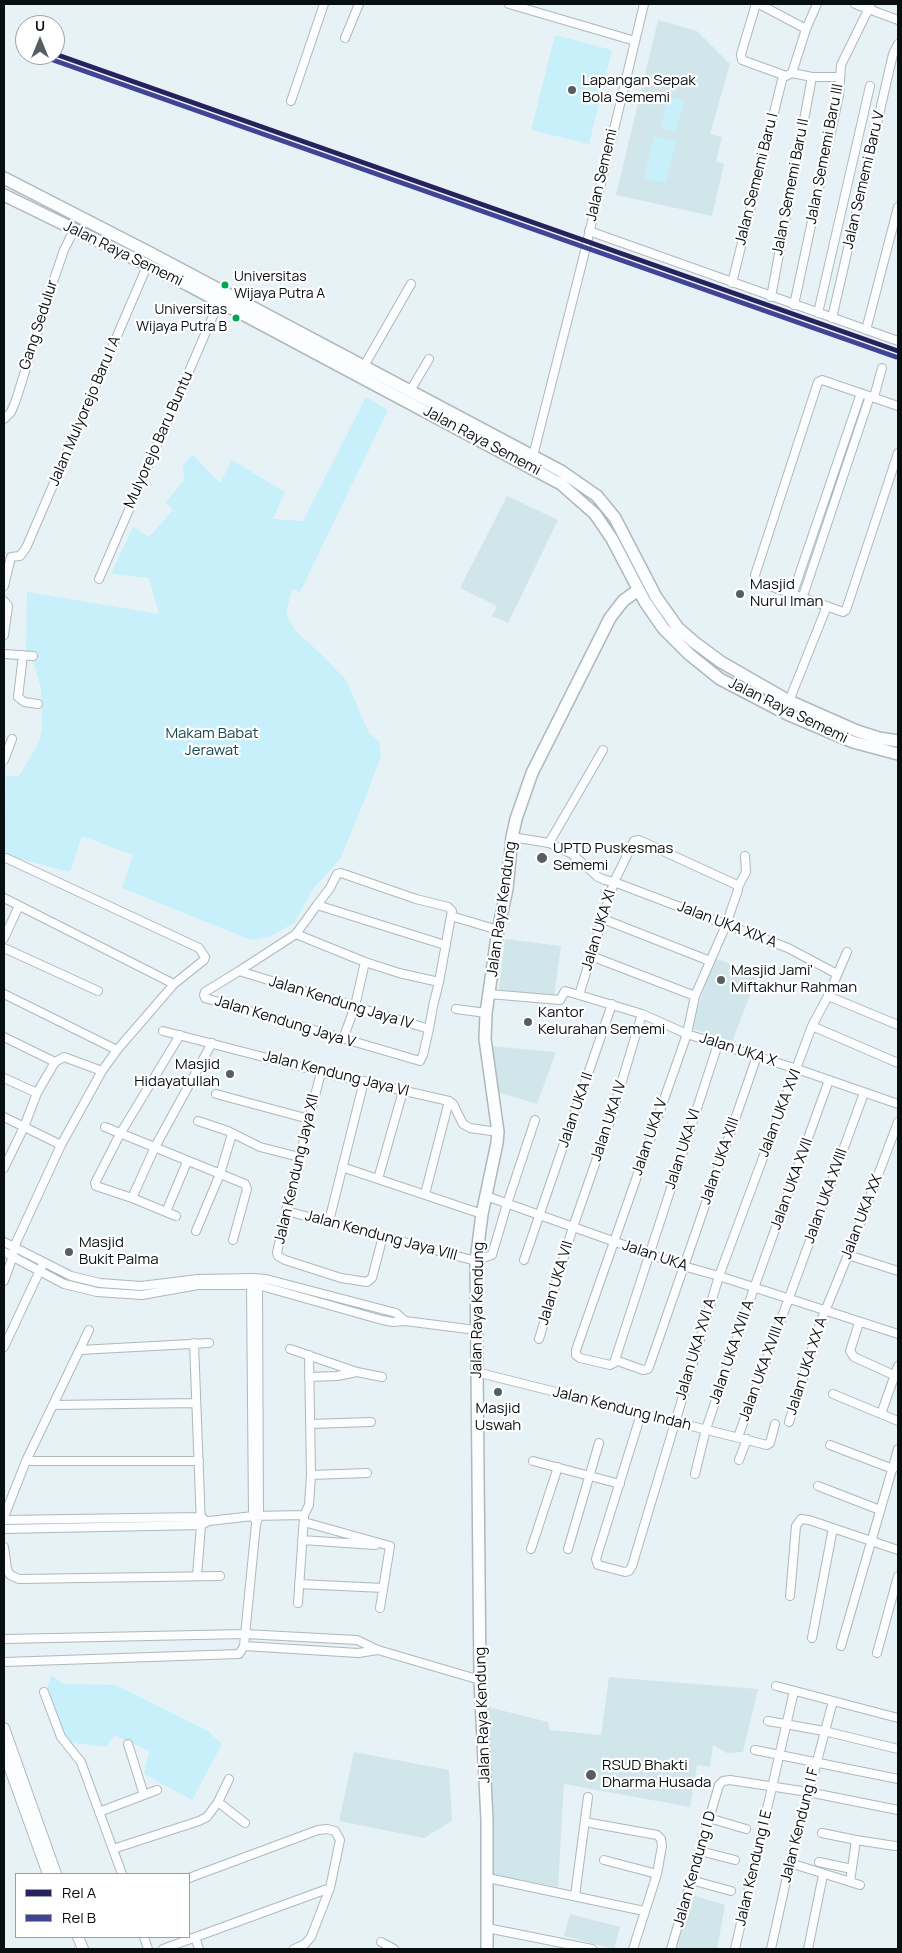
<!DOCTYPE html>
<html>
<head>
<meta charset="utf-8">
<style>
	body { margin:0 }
	#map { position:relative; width:902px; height:1953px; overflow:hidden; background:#e7f2f6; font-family:Manrope,sans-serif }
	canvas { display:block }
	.frame { position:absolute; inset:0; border:5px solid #080f11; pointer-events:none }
	.legend { position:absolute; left:15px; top:1873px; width:175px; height:65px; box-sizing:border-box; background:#fff; border:1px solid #9c9fa0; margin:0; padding:6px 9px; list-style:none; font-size:15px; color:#080f11 }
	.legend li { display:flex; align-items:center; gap:10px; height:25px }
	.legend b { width:25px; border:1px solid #9c9fa0 }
	.north { position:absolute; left:15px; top:15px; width:50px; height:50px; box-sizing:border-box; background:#fff; border:1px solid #9c9fa0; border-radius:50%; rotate:0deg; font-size:14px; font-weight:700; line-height:20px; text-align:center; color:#080f11 }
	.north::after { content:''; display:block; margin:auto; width:18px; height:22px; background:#565e61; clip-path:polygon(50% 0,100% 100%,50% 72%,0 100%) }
</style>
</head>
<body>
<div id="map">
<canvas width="902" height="1953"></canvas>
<div class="frame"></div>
<ul class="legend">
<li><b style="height:6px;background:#26225e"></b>Rel A</li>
<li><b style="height:6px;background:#414495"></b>Rel B</li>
</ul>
<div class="north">U</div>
</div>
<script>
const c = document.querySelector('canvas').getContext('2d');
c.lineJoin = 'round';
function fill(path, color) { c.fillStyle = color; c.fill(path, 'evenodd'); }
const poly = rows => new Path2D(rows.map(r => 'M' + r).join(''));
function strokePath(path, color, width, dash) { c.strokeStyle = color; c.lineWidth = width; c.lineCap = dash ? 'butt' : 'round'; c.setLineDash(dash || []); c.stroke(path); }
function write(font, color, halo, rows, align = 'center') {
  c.font = font + ' Manrope,sans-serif'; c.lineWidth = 4.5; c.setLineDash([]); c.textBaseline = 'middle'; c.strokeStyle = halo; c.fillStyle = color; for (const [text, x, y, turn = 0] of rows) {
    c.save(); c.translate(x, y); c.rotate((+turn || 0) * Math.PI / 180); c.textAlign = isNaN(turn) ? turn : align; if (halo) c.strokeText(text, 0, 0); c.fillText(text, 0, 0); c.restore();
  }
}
fill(poly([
	[658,20,697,31,730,64,710,134,722,137,716,162,724,164,712,216,616,195],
	[507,496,558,520,508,623,492,616,497,606,460,588],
	[505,939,561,946,554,997,499,990],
	[714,958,758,974,732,1042,691,1028],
	[490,1046,556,1052,537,1104,494,1091],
	[609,1677,758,1689,743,1752,727,1753,713,1745,710,1767,697,1765,690,1807,564,1784,558,1887,488,1873,484,1706,548,1722,550,1730,601,1735],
	[354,1752,449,1770,452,1821,424,1838,339,1821],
	[689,1894,725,1905,717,1949,673,1949],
	[570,1914,620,1927,614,1949,564,1936]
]), '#d1e6eb');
fill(poly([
	[555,35,612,50,589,144,531,130],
	[669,97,684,101,676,132,660,128],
	[654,136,676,141,666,183,644,178],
	[366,397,388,410,300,592,292,589,286,614,295,630,324,657,346,680,369,733,379,741,381,756,365,799,340,859,313,889,294,923,271,936,251,940,122,888,133,855,82,836,70,872,4,855,6,776,19,776,39,742,42,729,41,689,34,664,26,653,27,592,159,614,149,578,111,574,133,527,149,537,173,510,166,502,184,480,183,466,192,454,220,483,232,460,285,492,273,519,303,521],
	[51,1675,64,1684,116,1685,208,1731,222,1744,192,1800,144,1774,149,1751,114,1735,106,1747,66,1742,47,1689]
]), '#c7f0fa');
const minor = poly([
	[509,4,635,41],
	[756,4,741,54,742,60,786,76,792,73,806,29,817,4],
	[759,4,806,29],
	[855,4,898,20],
	[345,38,359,4],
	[792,73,812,77,839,77],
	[291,101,324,4],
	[589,231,898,341],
	[732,283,783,76],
	[771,297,812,77],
	[794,305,839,95,841,65,871,4],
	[818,313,870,86],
	[832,318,893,54,898,44],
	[866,330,898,207],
	[364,366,411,284],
	[410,391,429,359],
	[874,397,882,368],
	[898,406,822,380,818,382,755,575,756,581,843,612,846,610,898,453],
	[4,419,11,412,16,400,52,285,64,250,74,230],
	[533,456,583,259,644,4],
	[99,579,219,302],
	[4,586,11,557,20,556,26,548,147,266],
	[793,593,861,393],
	[803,596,870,396],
	[4,601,8,606,4,635],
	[4,654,33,656],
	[23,655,18,697,24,702,38,704],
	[789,701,827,606],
	[4,760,12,739],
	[512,837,549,843,603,750],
	[549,843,572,854,598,877,605,880,614,882,788,948,837,974],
	[4,898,174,984],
	[317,905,330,888,337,874,341,873,416,899,448,907,452,911,451,916],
	[603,919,710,961],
	[296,934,365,962,399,973,439,982],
	[4,938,19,906],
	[4,948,98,991],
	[591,956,695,996],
	[239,971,296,934,317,905,445,945],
	[4,994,117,1050],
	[489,994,560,1000,565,991,579,995,642,1014,687,1034,718,1044,797,1069,898,1104],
	[579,995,614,882,634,841,639,840,737,885,738,887],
	[828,996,898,1025],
	[456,1009,486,1013],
	[812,1026,898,1063],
	[429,1029,239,971,205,992,204,995,205,998,420,1061,423,1055,429,1029,433,1006,439,982,451,916,498,930],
	[163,1031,321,1072,449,1101,453,1104,463,1124,470,1128,498,1132],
	[4,1037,55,1062],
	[343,1039,355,1006,365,962],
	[718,1044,614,1363,610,1365,580,1358,576,1355,576,1350,687,1034,695,996,726,925,738,890,738,887,746,872,745,856],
	[321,1072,286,1211,277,1253,278,1256,285,1260,341,1278,367,1282,372,1278,383,1236],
	[4,1078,37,1093],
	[216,1094,309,1119],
	[4,1117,61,1145],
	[198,1121,228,1131,260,1147,299,1157],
	[105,1127,245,1184,247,1189,233,1240],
	[342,1167,482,1214],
	[4,1168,24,1127,37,1093,55,1062,64,1057,102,1071],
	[378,1179,403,1091],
	[425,1194,449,1101],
	[486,1196,683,1266,719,1276,898,1334],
	[132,1198,155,1147,212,1043],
	[286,1211,476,1261],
	[166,1212,187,1162],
	[176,1216,132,1198,96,1186,95,1183,120,1134,180,1035],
	[329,1221,364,1081],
	[196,1231,220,1174,232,1134],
	[4,1242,71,1276,100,1283,141,1286,198,1279,252,1278,266,1279,396,1313,405,1321],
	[4,1252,64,1284,97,1292,142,1295,198,1285,258,1285,382,1320,393,1322,405,1321,476,1330],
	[848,1255,898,1271],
	[477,1257,486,1257,492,1255,507,1204,535,1120],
	[524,1260,612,1004],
	[4,1281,13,1256,14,1247,61,1145,102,1071,117,1050,174,984,204,960,205,957,199,948,6,858],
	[251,1285,253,1516,255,1520],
	[859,1323,850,1351,854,1357,898,1377],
	[539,1339,573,1227,610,1121,642,1014],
	[194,1343,201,1525,197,1576],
	[4,1347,42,1266],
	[290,1349,357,1372,382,1377],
	[80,1350,209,1343],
	[615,1360,643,1370,648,1369,650,1364,757,1056],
	[476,1372,767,1445,770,1443,775,1424],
	[309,1377,337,1376,357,1372],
	[833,1394,898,1421],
	[54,1405,196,1403],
	[641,1414,596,1559,598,1565,625,1572,629,1571,632,1566,719,1276,812,1026,828,996,847,952],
	[881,1414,898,1366],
	[789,1422,821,1321,848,1255,898,1122],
	[310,1424,371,1422],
	[738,1437,864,1093],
	[830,1445,893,1469],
	[739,1460,747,1439],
	[26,1461,199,1461],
	[533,1461,620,1484],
	[695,1474,706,1429,754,1288,829,1080],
	[311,1475,367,1473],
	[818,1486,880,1510],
	[4,1517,26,1461,89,1330],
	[4,1520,201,1517,204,1519],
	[304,1522,390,1546,380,1608],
	[4,1529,201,1525,209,1521,253,1516,304,1515,309,1505,311,1475,309,1355],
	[302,1540,375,1545],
	[4,1547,7,1569,10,1575,19,1579,220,1576],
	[531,1549,558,1467],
	[568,1549,599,1443],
	[299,1584,383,1588],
	[790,1596,796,1526,801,1519,809,1520,898,1550],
	[298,1603,304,1517],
	[812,1638,833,1528],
	[4,1639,245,1634,357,1640,378,1650,480,1680],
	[244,1646,358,1653,378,1650],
	[841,1646,898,1449],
	[877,1653,898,1576],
	[4,1662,239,1654,244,1646,256,1524,259,1516,258,1285],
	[776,1686,898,1718],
	[44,1692,61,1737,81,1762,122,1874],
	[768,1721,824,1731,898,1749],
	[128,1744,144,1795],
	[755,1750,898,1779],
	[218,1802,245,1823],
	[99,1812,157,1790],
	[709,1818,746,1829],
	[585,1822,657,1835,661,1839,662,1846,657,1874,633,1949],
	[822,1833,856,1840],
	[113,1849,199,1821,207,1817,218,1802,229,1779],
	[700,1851,735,1860],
	[604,1860,657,1874],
	[819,1862,852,1869],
	[790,1863,860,1885],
	[189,1878,318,1830,327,1829,335,1831,340,1840,330,1888,311,1937,305,1944,294,1949],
	[488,1878,644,1911],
	[691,1880,731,1891],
	[850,1882,856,1840,895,1846],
	[575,1896,588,1797],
	[487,1928,592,1949],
	[144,1937,148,1949],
	[195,1937,199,1949],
	[381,1942,394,1949],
	[163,1949,330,1888],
	[671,1949,719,1785,723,1781,730,1780,808,1792,898,1810],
	[735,1949,794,1691],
	[771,1949,790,1863,833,1701],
	[808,1949,823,1875]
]);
const tertiary = poly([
	[4,1728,56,1874],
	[4,1752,48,1874],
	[78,1937,83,1949]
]);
const secondary = poly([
	[4,178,152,254,561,471,597,496,615,518,656,597,678,628,694,642,721,662,789,701,857,731,879,738,898,741],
	[4,195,188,285,561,484,595,514,612,539,645,602,663,628,690,655,720,679,787,714,853,742,898,754],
	[487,1949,487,1820,480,1680,476,1261,482,1214,497,1143,498,1132,485,1039,486,1013,498,930,507,889,512,837,516,819,532,773,610,618,623,601,638,590]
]);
strokePath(minor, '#afb8bb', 10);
strokePath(tertiary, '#afb8bb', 12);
strokePath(secondary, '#afb8bb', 14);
strokePath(minor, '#fbfdfe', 8);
strokePath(tertiary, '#fbfdfe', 10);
strokePath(secondary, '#fbfdfe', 11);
strokePath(poly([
	[55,54,898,351]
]), '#26225e', 5);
strokePath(poly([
	[53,60,896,357]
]), '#414495', 5);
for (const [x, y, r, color] of [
	[572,90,5,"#565e61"],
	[225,285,4.5,"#00a651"],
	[236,318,4.5,"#00a651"],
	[740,594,5,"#565e61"],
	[542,858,6,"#565e61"],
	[721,980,5,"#565e61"],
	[528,1022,5,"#565e61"],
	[230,1074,5,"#565e61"],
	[69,1252,5,"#565e61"],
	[498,1392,5,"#565e61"],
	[591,1775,6,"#565e61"]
]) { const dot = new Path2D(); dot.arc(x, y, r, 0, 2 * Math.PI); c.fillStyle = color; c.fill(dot); strokePath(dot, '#fff', 2); }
write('14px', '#080f11', '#fff', [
	["Universitas",234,277],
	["Wijaya Putra A",234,294],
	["Universitas",227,310,"right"],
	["Wijaya Putra B",227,327,"right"]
], 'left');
write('15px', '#080f11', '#fff', [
	["Lapangan Sepak",582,81],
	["Bola Sememi",582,98],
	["Masjid",750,585],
	["Nurul Iman",750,602],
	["UPTD Puskesmas",553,849],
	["Sememi",553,866],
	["Masjid Jami'",731,971],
	["Miftakhur Rahman",731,988],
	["Kantor",538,1013],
	["Kelurahan Sememi",538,1030],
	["Masjid",220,1065,"right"],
	["Hidayatullah",220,1082,"right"],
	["Masjid",79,1243],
	["Bukit Palma",79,1260],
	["Masjid",498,1409,"center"],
	["Uswah",498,1426,"center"],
	["RSUD Bhakti",602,1766],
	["Dharma Husada",602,1783]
], 'left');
write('15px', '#080f11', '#fff', [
	["Jalan Sememi Baru III",825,154,-79],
	["Jalan Sememi",602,175,-77],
	["Jalan Sememi Baru I",757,179,-76],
	["Jalan Sememi Baru V",864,180,-77],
	["Jalan Sememi Baru II",791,187,-79],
	["Jalan Raya Sememi",123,254,26],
	["Gang Sedulur",39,325,-72],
	["Jalan Mulyorejo Baru I A",85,411,-67],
	["Mulyorejo Baru Buntu",159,440,-66],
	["Jalan Raya Sememi",482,441,28],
	["Jalan Raya Sememi",788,711,26],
	["Jalan Raya Kendung",502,909,-82],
	["Jalan UKA XIX A",727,925,21],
	["Jalan UKA XI",599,930,-73],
	["Jalan Kendung Jaya IV",341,1003,17],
	["Jalan Kendung Jaya V",285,1022,17],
	["Jalan UKA X",738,1050,18],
	["Jalan Kendung Jaya VI",336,1074,14],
	["Jalan UKA II",576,1110,-71],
	["Jalan UKA XVI",780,1113,-69],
	["Jalan UKA IV",609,1121,-72],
	["Jalan UKA V",650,1137,-71],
	["Jalan UKA VI",683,1149,-72],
	["Jalan UKA XIII",720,1161,-71],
	["Jalan Kendung Jaya XII",297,1169,-77],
	["Jalan UKA XVII",792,1184,-70],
	["Jalan UKA XVIII",826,1196,-70],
	["Jalan UKA XX",862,1217,-69],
	["Jalan Kendung Jaya VIII",381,1236,15],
	["Jalan UKA",655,1256,19],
	["Jalan UKA VII",556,1283,-73],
	["Jalan Raya Kendung",478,1310,-89],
	["Jalan UKA XVI A",696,1349,-73],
	["Jalan UKA XVII A",732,1352,-71],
	["Jalan UKA XX A",807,1366,-72],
	["Jalan UKA XVIII A",763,1368,-70],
	["Jalan Kendung Indah",622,1409,14],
	["Jalan Raya Kendung",483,1715,-92],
	["Jalan Kendung I F",800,1825,-76],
	["Jalan Kendung I E",754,1868,-77],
	["Jalan Kendung I D",695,1869,-74]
]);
write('15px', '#174a55', '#fff', [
	["Makam Babat",212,734],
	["Jerawat",212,751]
]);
</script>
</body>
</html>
